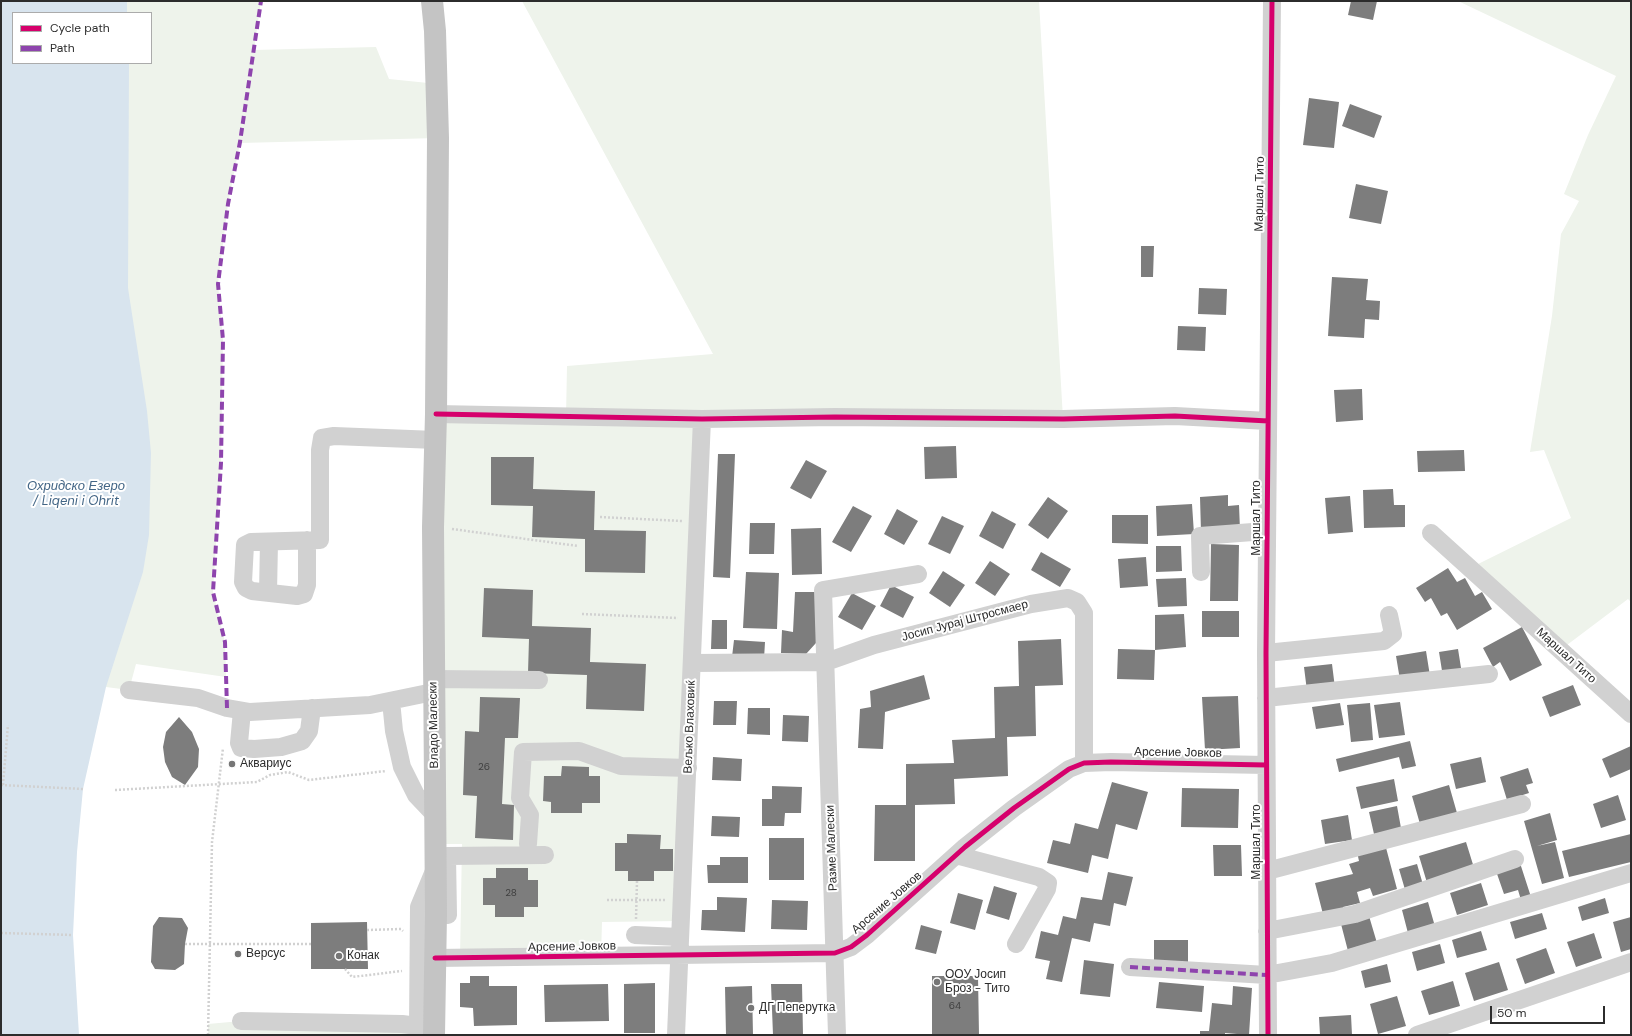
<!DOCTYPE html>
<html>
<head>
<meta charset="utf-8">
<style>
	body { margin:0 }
	#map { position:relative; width:1632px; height:1036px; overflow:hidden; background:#fff; font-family:"DM Sans",sans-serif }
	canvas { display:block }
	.frame { position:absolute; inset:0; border:2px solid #2c2c2c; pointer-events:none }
	.legend { position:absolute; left:12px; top:12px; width:140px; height:52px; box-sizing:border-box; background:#fff; border:1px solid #ababab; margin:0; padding:5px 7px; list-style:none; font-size:12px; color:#2c2c2c }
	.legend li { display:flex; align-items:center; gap:8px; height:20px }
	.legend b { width:20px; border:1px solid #ababab }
	.scale { position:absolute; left:1490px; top:1006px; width:115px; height:18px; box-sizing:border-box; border:2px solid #2c2c2c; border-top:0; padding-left:5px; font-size:12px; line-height:14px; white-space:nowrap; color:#2c2c2c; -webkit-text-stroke:3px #fff; paint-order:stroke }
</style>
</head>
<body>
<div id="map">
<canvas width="1632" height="1036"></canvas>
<div class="frame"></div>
<ul class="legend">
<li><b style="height:5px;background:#d6006c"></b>Cycle path</li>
<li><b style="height:5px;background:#8e44ad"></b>Path</li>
</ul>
<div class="scale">50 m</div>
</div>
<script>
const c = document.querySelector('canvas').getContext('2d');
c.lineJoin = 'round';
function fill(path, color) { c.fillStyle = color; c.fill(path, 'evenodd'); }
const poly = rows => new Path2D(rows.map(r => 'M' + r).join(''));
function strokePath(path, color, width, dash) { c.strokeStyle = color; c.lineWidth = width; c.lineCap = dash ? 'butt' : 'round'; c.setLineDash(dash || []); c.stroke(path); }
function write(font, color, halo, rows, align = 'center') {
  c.font = font + ' "DM Sans",sans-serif'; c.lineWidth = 4; c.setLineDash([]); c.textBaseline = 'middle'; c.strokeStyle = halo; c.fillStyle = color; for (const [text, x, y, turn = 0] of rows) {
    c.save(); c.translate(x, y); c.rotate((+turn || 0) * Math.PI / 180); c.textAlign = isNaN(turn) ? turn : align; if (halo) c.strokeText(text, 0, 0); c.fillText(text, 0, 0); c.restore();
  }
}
fill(poly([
	[1,1,261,1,254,50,376,47,389,79,438,84,438,138,240,143,228,204,218,284,223,340,221,463,213,592,225,642,226,677,136,664,129,690,106,687],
	[13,13,151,13,151,63,13,63],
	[522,1,1039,1,1063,419,702,419,680,921,602,922,601,956,460,958,462,844,435,844,436,414,566,417,567,366,713,354],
	[1458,1,1631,1,1631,602,1628,599,1563,648,1472,567,1571,518,1544,450,1530,452,1552,316,1561,234,1579,201,1564,194,1588,135,1616,76],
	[241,1021,434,1035,208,1035,208,1024]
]), '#eef3eb');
fill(poly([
	[1,1,127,1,127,13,13,13,13,63,129,63,128,288,147,411,151,453,149,535,143,572,106,687,83,789,77,852,73,935,79,1035,1,1035]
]), '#d8e4ee');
fill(poly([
	[1351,1,1377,1,1373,20,1348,15],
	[1309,98,1339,102,1334,148,1303,145],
	[1350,104,1382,116,1374,138,1342,126],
	[1356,184,1388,191,1381,224,1349,218],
	[1141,246,1154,246,1153,277,1141,277],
	[1332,277,1368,279,1366,300,1380,301,1379,320,1365,319,1364,338,1328,336],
	[1199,288,1227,289,1226,315,1198,314],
	[1178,326,1206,327,1205,351,1177,350],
	[1362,389,1363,420,1336,422,1334,390],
	[956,446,957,478,925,479,924,447],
	[1464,450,1465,471,1418,472,1417,451],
	[718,454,735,454,730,578,713,577],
	[491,457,534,457,533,489,595,491,594,530,646,531,645,573,585,572,585,539,532,537,533,506,491,505],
	[806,460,827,471,811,499,790,488],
	[1393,489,1394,505,1405,505,1405,527,1364,528,1363,490],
	[1228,495,1228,506,1239,505,1240,530,1201,532,1200,497],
	[1350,496,1353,532,1328,534,1325,498],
	[1048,497,1068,511,1048,539,1028,525],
	[1192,504,1194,534,1157,536,1156,506],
	[853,506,872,516,851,552,832,542],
	[897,509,918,521,904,545,884,534],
	[992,511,1016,524,1003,549,979,536],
	[1112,515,1148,515,1148,544,1112,543],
	[942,516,964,526,950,554,928,544],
	[750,523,775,523,774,554,749,554],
	[821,528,822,574,792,575,791,529],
	[1211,544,1239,545,1238,601,1210,601],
	[1156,546,1181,546,1182,571,1156,572],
	[1041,552,1071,569,1060,587,1031,570],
	[1146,557,1148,586,1120,588,1118,559],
	[990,561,1010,574,995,596,975,583],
	[1448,568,1457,582,1465,578,1475,596,1482,592,1492,609,1457,630,1447,613,1441,616,1431,598,1425,602,1416,588],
	[943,571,965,585,950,607,929,593],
	[746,572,779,573,777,629,743,628],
	[1186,578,1187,606,1158,607,1156,579],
	[891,585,914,597,903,618,880,606],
	[484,588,533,590,532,626,591,628,590,662,646,664,644,711,586,709,587,675,528,673,529,639,482,637],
	[795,592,817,592,816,643,806,654,781,653,782,630,793,632],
	[852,593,876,606,862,630,838,617],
	[1202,611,1239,611,1239,637,1202,637],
	[1184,614,1186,647,1155,650,1155,615],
	[712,620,727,620,727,649,711,649],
	[1522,627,1542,665,1510,681,1500,662,1493,667,1483,648],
	[1061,639,1063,685,1035,686,1036,736,1007,737,1008,776,954,779,955,804,915,805,915,861,874,861,875,805,906,805,906,764,954,763,952,740,995,738,994,687,1019,686,1018,641],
	[734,640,765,642,764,659,732,657],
	[1118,649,1155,650,1154,680,1117,679],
	[1458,649,1462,674,1443,677,1439,652],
	[1426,651,1430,676,1400,680,1396,656],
	[1332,664,1335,688,1307,691,1304,667],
	[924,675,930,699,885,712,883,749,858,748,860,709,871,707,870,691],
	[1573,685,1581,705,1550,717,1542,697],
	[1238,696,1240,748,1205,750,1202,697],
	[480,697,520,698,518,738,505,738,502,804,514,805,513,840,475,838,477,796,463,795,465,731,479,732],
	[714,701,737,701,736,725,713,725],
	[1400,702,1405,735,1379,738,1374,705],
	[1340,703,1344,725,1316,729,1312,707],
	[1370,703,1373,740,1351,742,1347,705],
	[748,708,770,708,770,735,747,734],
	[783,715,809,716,808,742,782,741],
	[179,717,192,732,199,749,198,767,185,785,172,777,165,762,163,747,166,732],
	[1410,741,1416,766,1402,769,1399,757,1339,772,1336,759],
	[1631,746,1631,769,1610,778,1602,759],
	[713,757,742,759,741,781,712,780],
	[1481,757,1486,782,1456,789,1450,764],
	[562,766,589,767,589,776,600,776,600,803,582,803,582,813,551,813,551,802,543,801,544,776,561,776],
	[1528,768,1533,783,1526,785,1529,793,1507,800,1500,777],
	[1394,779,1398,801,1361,809,1356,787],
	[1112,782,1148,792,1137,830,1116,824,1108,859,1092,855,1088,873,1047,863,1053,840,1070,844,1075,823,1098,829],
	[1449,785,1457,813,1420,824,1412,796],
	[772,786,802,787,801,813,785,813,784,826,762,826,762,799,772,799],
	[1182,788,1239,789,1238,828,1181,827],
	[1618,795,1626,820,1601,828,1593,804],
	[1397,806,1401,828,1374,834,1369,812],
	[1550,813,1557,840,1537,846,1555,842,1564,878,1542,884,1524,821],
	[1348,815,1352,840,1325,844,1321,820],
	[712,816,740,817,739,837,711,836],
	[627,834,661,835,660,849,673,849,673,871,654,871,654,881,628,881,628,871,615,871,615,843,627,843],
	[1631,834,1631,862,1569,877,1562,851],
	[769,838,804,838,804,880,769,880],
	[1466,842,1475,871,1428,886,1419,856],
	[1385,844,1397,889,1373,896,1370,888,1357,892,1360,903,1343,907,1344,913,1324,918,1315,883,1353,874,1349,864,1359,861,1357,852],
	[1213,845,1241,845,1242,876,1214,876],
	[720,857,748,857,748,883,708,883,707,865,720,865],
	[1520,863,1531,897,1521,900,1518,890,1504,894,1496,871],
	[1417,864,1424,888,1406,893,1399,869],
	[496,868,528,868,528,880,538,880,538,907,524,907,524,917,495,917,495,905,483,905,483,878,496,878],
	[1108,872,1133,877,1126,906,1114,903,1110,926,1094,923,1090,942,1072,938,1062,982,1046,979,1050,961,1035,958,1041,931,1058,935,1063,916,1076,919,1081,897,1102,900],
	[1481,883,1488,905,1457,915,1450,893],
	[994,886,1017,893,1009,920,986,913],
	[958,893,983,900,975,930,950,923],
	[717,897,747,898,745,932,701,930,702,910,717,910],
	[1605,898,1609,913,1582,921,1578,907],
	[772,900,808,901,807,930,771,929],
	[1428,902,1436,930,1409,937,1402,910],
	[1542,913,1547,929,1515,939,1510,922],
	[1369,916,1377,943,1348,951,1341,924],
	[159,917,182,918,188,928,185,944,184,964,175,970,155,969,151,962,153,926],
	[1631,917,1631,949,1621,952,1613,922],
	[367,922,368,969,311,969,311,923],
	[921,925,942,931,936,954,915,949],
	[1481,931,1487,950,1457,958,1452,940],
	[1594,933,1602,958,1576,967,1567,942],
	[1154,940,1188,940,1188,965,1154,965],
	[1440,944,1445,963,1417,971,1412,952],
	[1546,948,1555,973,1525,984,1516,959],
	[1084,960,1114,964,1110,997,1080,994],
	[1499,962,1508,990,1474,1001,1465,973],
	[1387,964,1391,982,1365,988,1361,971],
	[470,976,489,976,489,986,517,986,517,1025,474,1026,473,1008,460,1007,460,983,470,983],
	[932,976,978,976,979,1035,932,1035],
	[1453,981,1460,1006,1429,1015,1421,991],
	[1159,982,1204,986,1202,1012,1156,1008],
	[655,983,655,1033,624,1033,624,984],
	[608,984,609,1021,545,1022,544,985],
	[771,984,802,984,803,1035,773,1035],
	[752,986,753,1035,726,1035,725,987],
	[1233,986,1252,988,1249,1035,1225,1033,1225,1035,1200,1035,1200,1031,1209,1031,1212,1003,1232,1005],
	[1397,996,1406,1026,1378,1034,1370,1004],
	[1351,1015,1352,1035,1320,1035,1319,1017]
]), '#7d7d7d');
strokePath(poly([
	[600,517,682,521],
	[452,529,578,546],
	[582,614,678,618],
	[1,785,83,789],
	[3,785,8,725],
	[115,790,257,782,270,775,288,772,309,780,386,771],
	[607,900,666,900],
	[636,919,637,881],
	[367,930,401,929,403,931],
	[1,933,73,935],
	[185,944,311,944],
	[345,969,352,977,402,971],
	[208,1035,212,842,223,748]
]), '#d1d1d1', 2.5, [2, 2]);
strokePath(poly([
	[436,414,702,419,835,417,1063,419,1175,416,1268,421],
	[1431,533,1631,714],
	[307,540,307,585,304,594,297,596,252,591,246,588,243,582,245,545,251,542,320,540,320,450,322,438,334,436,436,440],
	[1201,572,1200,536,1266,531],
	[268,593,269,542],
	[1266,653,1384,641,1393,634,1389,615],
	[692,663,826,662,874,645,1031,604,1068,598,1077,602,1084,613,1084,763],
	[433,679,539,680],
	[129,690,198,698,227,708,250,712,370,705,433,692],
	[1266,698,1489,674],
	[391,701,394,731,402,767,416,795,435,815],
	[242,711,239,743,241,748,254,749,281,747,302,741,309,731,312,708],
	[528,844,530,815,520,798,523,752,579,751,621,766,688,768],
	[956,855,1039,877,1048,883,1047,889,1016,944],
	[1267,871,1522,804],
	[436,914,448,915,447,856,545,855],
	[1267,931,1355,914,1515,859],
	[635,935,679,937],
	[435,958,835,953,851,947,867,935,965,847,1014,808,1069,769,1084,763,1111,762,1266,765],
	[1130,967,1267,975,1332,963,1631,873],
	[241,1021,402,1024,434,1028],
	[418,1026,419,907,434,871],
	[676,1035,702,419],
	[837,1035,823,590,918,574],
	[1268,1035,1266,653,1272,1],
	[1417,1035,1631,962]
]), '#d1d1d1', 18);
strokePath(poly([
	[432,1,435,31,438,138,436,414,433,527,436,914,434,1035]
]), '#c4c4c4', 22);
strokePath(poly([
	[227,708,225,642,213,592,221,463,223,340,218,284,228,204,240,142,261,1],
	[1130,967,1267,975]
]), '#8e44ad', 4, [8, 4]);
strokePath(poly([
	[436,414,702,419,835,417,1063,419,1175,416,1268,421],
	[435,958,835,953,851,947,867,935,965,847,1014,808,1069,769,1084,763,1111,762,1266,765],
	[1268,1035,1266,653,1272,1]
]), '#d6006c', 5);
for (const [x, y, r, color] of [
	[232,764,4,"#767676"],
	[238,954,4,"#767676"],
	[339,956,4,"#767676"],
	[937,982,4,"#767676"],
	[751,1008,4,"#767676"]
]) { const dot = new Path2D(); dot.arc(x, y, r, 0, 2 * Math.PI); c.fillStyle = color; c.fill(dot); strokePath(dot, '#fff', 1.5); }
write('10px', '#404040', null, [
	["26",484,767],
	["28",511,893],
	["64",955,1006]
]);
write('12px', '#2c2c2c', '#fff', [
	["Маршал Тито",1260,194,-89],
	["Маршал Тито",1257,518,-90],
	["Јосип Јурај Штросмаер",965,621,-15],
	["Маршал Тито",1566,656,42],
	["Владо Малески",434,725,-91],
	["Вељко Влаховиќ",690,727,-88],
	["Арсение Јовков",1178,753,1],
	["Маршал Тито",1257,842,-90],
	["Разме Малески",832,848,-92],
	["Арсение Јовков",887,903,-41],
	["Арсение Јовков",572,947,-1]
]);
write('12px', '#2c2c2c', '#fff', [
	["Аквариус",240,764],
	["Версус",246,954],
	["Конак",347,956],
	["ООУ Јосип",945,975],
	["Броз - Тито",945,989],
	["ДГ Пеперутка",759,1008]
], 'left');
write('italic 13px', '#436686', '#fff', [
	["Охридско Езеро",76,487],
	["/ Liqeni i Ohrit",76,502]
]);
</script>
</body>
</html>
